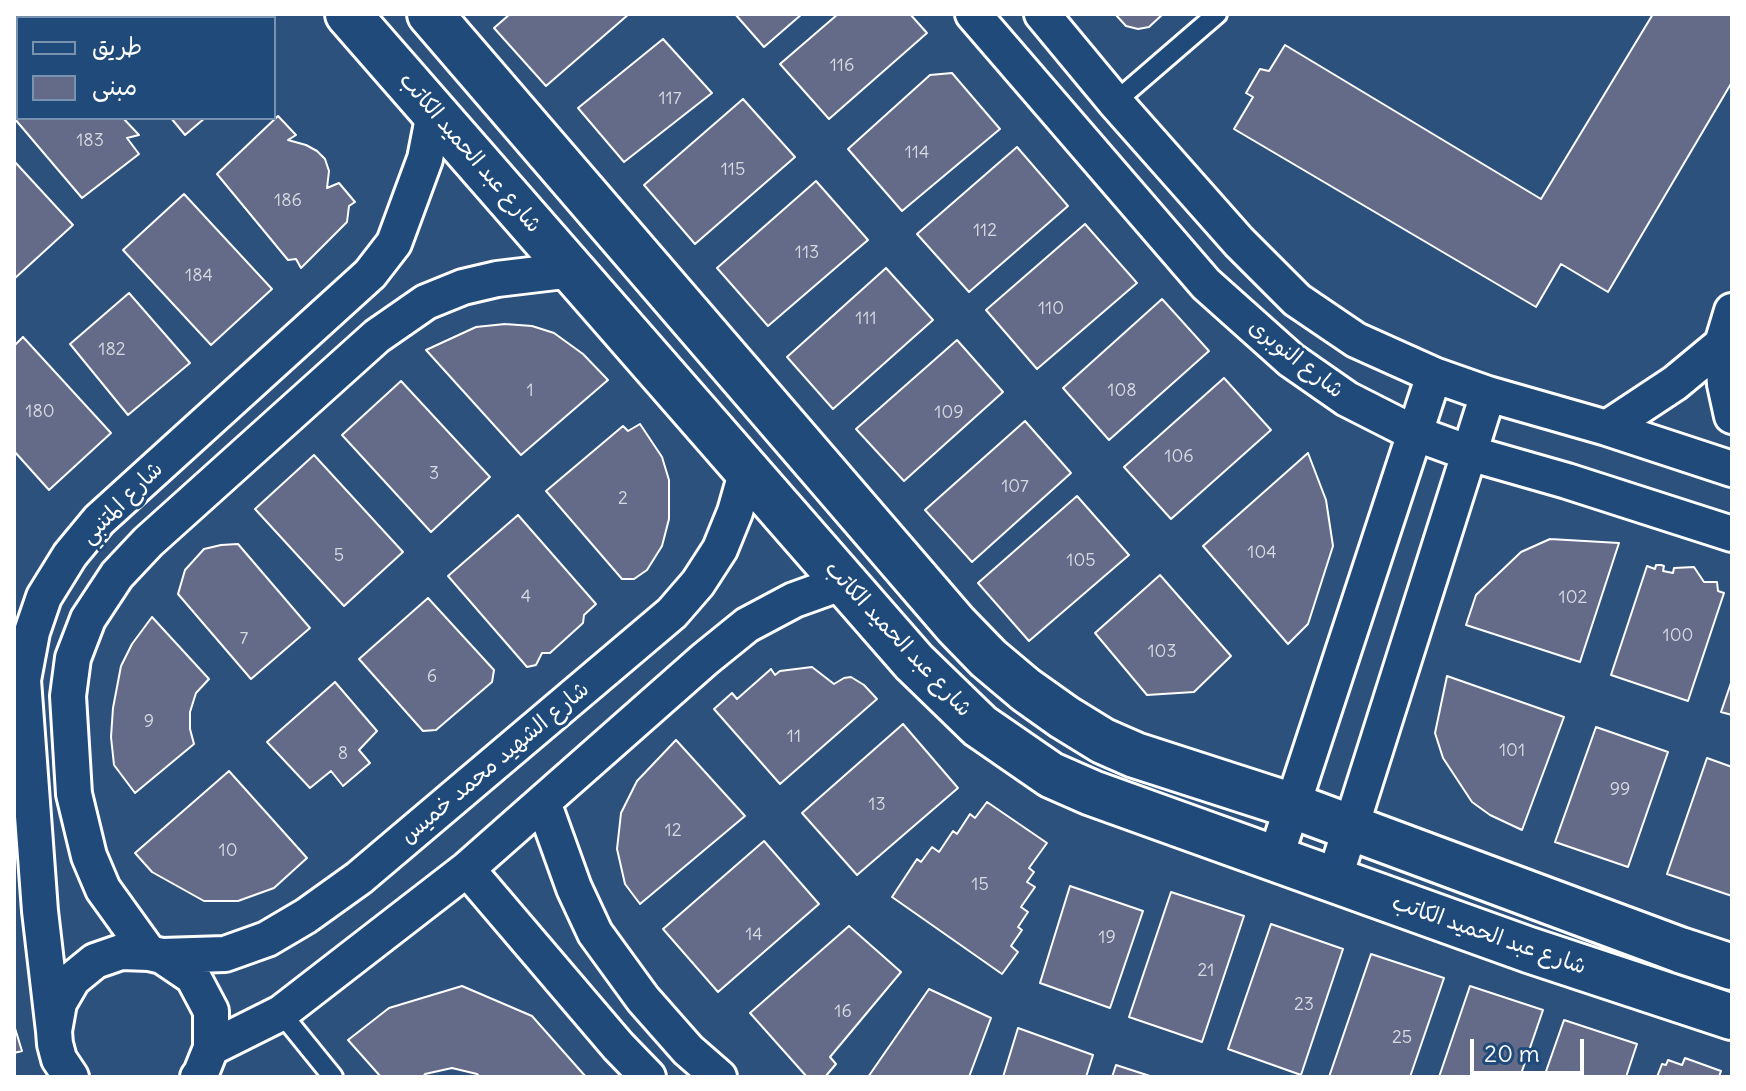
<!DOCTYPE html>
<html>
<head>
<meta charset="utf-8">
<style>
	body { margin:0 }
	#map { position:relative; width:1746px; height:1091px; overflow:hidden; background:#2d517d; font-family:Delius,"Playpen Sans Arabic",sans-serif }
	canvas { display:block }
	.frame { position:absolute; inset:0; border:16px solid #fff; pointer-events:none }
	.legend { position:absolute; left:16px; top:16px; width:260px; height:104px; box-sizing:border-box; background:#1f4a7a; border:2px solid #7992af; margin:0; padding:10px 14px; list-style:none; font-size:24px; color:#fff }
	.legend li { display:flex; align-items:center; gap:16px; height:40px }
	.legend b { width:40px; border:2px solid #7992af }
	.scale { position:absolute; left:1470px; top:1039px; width:114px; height:36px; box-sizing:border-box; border:4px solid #fff; border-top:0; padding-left:10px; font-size:24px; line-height:28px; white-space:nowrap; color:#fff; -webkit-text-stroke:6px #1f4a7a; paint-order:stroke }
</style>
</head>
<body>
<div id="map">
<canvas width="1746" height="1091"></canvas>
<div class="frame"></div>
<ul class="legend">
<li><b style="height:10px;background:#1f4a7a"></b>طريق</li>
<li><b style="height:22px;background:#646b89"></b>مبنى</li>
</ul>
<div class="scale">20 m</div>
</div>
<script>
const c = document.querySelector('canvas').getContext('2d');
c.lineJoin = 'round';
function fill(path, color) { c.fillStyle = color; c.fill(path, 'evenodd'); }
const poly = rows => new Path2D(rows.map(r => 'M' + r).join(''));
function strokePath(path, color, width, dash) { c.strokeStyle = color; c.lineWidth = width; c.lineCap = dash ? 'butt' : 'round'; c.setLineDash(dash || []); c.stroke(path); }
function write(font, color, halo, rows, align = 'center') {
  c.font = font + ' Delius,"Playpen Sans Arabic",sans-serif'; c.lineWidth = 6; c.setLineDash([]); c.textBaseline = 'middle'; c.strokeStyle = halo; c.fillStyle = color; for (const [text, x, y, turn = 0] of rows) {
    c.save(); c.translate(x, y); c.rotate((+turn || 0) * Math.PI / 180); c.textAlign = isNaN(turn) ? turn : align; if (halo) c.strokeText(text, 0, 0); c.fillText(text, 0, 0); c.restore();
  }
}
const building = poly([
	[510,14,629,14,546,86,494,28,510,14],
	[735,14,802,14,764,47,735,14],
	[838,14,910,14,927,33,829,119,780,64,838,14],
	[1115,14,1163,14,1149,27,1138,29,1126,26,1115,14],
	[1653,14,1732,14,1732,82,1608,292,1561,264,1536,307,1234,129,1253,97,1246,93,1260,69,1269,71,1285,45,1541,199,1653,14],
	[663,39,712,93,624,162,578,108,663,39],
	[952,73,1000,129,902,211,848,149,930,75,952,73],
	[18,95,18,118,123,118,139,135,127,138,139,154,82,198,14,118,14,103,18,95],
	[743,99,795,157,695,244,644,185,743,99],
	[278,116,296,135,288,140,306,145,317,151,325,159,329,171,327,188,339,183,355,202,349,206,347,222,301,268,296,259,288,260,217,174,278,116],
	[171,118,205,118,185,135,171,118],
	[1017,147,1068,206,969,292,917,234,1017,147],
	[14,161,73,225,14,279,14,161],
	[816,181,868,240,768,326,717,268,816,181],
	[184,194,272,289,211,345,123,250,184,194],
	[1085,224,1137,283,1037,369,986,310,1085,224],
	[886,268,933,320,833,409,787,357,886,268],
	[129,293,190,363,128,415,70,344,129,293],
	[1162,299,1209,351,1109,440,1063,388,1162,299],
	[505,324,532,326,554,333,583,354,608,380,521,455,426,350,476,327,505,324],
	[23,337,111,433,49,490,14,451,14,346,23,337],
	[957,340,1003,392,904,481,856,429,957,340],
	[1224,378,1271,430,1171,519,1124,467,1224,378],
	[401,381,490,477,431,532,342,435,401,381],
	[1025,421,1071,473,972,562,925,510,1025,421],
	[640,424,662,457,669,480,669,519,662,546,647,570,634,579,622,579,546,491,623,426,628,431,640,424],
	[1308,453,1326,500,1333,546,1308,624,1288,644,1203,546,1308,453],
	[314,455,403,552,344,606,255,509,314,455],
	[1077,496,1129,555,1029,641,978,583,1077,496],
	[518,515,596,604,584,615,583,623,550,653,542,653,536,665,527,667,448,576,518,515],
	[1550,539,1619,543,1580,662,1466,625,1476,595,1521,552,1550,539],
	[238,544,310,628,251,679,178,594,185,570,204,549,221,545,238,544],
	[1656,565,1661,565,1664,566,1663,571,1673,573,1674,568,1694,567,1704,582,1717,582,1718,591,1724,593,1688,701,1611,675,1647,566,1655,569,1656,565],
	[1160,575,1231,656,1194,692,1147,695,1095,633,1160,575],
	[428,598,494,670,492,682,436,730,423,731,359,659,428,598],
	[152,617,209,679,196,693,190,712,190,729,194,744,135,793,114,765,111,737,113,708,121,666,132,644,152,617],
	[812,667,834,684,844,678,851,677,864,685,877,699,780,784,714,709,732,693,737,699,771,669,775,675,780,671,812,667],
	[1447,676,1564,717,1522,830,1490,815,1472,802,1443,758,1435,733,1447,676],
	[1732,680,1732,715,1721,712,1732,680],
	[335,682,377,731,359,750,370,763,343,786,331,771,310,788,267,742,335,682],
	[903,724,958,788,857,875,802,813,903,724],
	[1596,727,1668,752,1628,867,1555,842,1596,727],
	[676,740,745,816,640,904,625,884,617,849,621,813,637,781,676,740],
	[1707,758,1732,767,1732,896,1667,874,1707,758],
	[229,771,307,858,274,888,238,901,204,901,152,872,135,853,229,771],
	[987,802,1047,843,1029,868,1034,872,1027,882,1035,887,1021,907,1028,912,1018,927,1022,930,1011,946,1018,952,1002,974,892,897,917,859,921,862,932,847,939,852,953,831,957,834,970,814,975,818,987,802],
	[764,841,819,904,718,992,663,929,764,841],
	[1070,886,1143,911,1110,1008,1040,983,1070,886],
	[1171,892,1244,916,1202,1042,1129,1017,1171,892],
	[1271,924,1343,949,1301,1075,1228,1049,1271,924],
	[849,926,901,972,830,1057,836,1064,825,1077,807,1077,750,1013,849,926],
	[1371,954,1444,978,1410,1077,1329,1077,1371,954],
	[462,986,532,1016,586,1077,480,1077,477,1074,452,1068,425,1074,423,1077,381,1077,348,1040,389,1008,462,986],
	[1470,986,1543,1010,1520,1077,1439,1077,1470,986],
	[929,989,991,1018,969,1077,868,1077,929,989],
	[1564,1020,1637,1044,1626,1077,1544,1077,1564,1020],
	[14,1025,22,1051,14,1053,14,1025],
	[1018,1028,1093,1055,1086,1077,1003,1077,1018,1028],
	[1685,1058,1721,1071,1719,1077,1657,1077,1662,1064,1666,1065,1668,1060,1682,1065,1685,1058],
	[1116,1065,1153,1077,1112,1077,1116,1065]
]);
fill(building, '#646b89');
strokePath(building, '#fff', 2);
const service = poly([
	[1115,102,1217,14],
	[281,1013,333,1077]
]);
const minor = poly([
	[973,14,1206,284,1291,360,1347,399,1414,433,1469,453,1567,481,1732,534],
	[1042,14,1115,102,1239,242,1297,300,1356,340,1434,375,1488,394,1607,428,1732,469],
	[1732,311,1722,344,1725,384,1732,416],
	[1607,428,1675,383,1722,344],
	[543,802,574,888,595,933,643,999,688,1050,719,1077],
	[1275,859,1434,375],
	[467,869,618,1046,648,1077],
	[1334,880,1488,394],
	[149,953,103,889,89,856,74,794,68,696,73,658,88,619,117,575,148,542,377,336,426,302,463,287,497,279,572,270],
	[162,956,225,954,267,939,306,916,359,878,672,613,698,583,720,549,735,512,747,470],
	[54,1031,40,911,23,680,32,632,44,597,70,555,99,520,370,274,394,243,425,159,434,113],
	[211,1048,281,1013,467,869,705,659,747,625,794,600,844,582],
	[71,1077,59,1059,55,1044,54,1031,59,1003,73,979,95,961,121,952,149,953,162,956,193,977,211,1011,211,1048,201,1073,198,1077]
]);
const tertiary = poly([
	[348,14,914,662,980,726,1051,775,1092,793,1529,950,1732,1017],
	[430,14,956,625,988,658,1026,690,1064,717,1103,741,1135,755,1293,806,1680,950,1732,967]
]);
strokePath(service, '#fff', 24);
strokePath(minor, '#fff', 40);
strokePath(tertiary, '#fff', 50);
strokePath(service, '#1f4a7a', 18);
strokePath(minor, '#1f4a7a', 34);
strokePath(tertiary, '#1f4a7a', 44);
write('18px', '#d8dae2', null, [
	["116",842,66],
	["117",670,99],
	["183",90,141],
	["114",917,153],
	["115",733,170],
	["186",288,201],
	["112",985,231],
	["113",807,253],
	["184",199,276],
	["110",1051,309],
	["111",866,319],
	["182",112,350],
	["1",530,391],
	["108",1122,391],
	["180",40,412],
	["109",949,413],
	["106",1179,457],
	["3",434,474],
	["107",1015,487],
	["2",623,499],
	["104",1262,553],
	["5",339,556],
	["105",1081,561],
	["4",526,597],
	["102",1573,598],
	["100",1678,636],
	["7",244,639],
	["103",1162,652],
	["6",432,677],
	["9",149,722],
	["11",794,737],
	["101",1512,751],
	["8",343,754],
	["99",1620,790],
	["13",877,805],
	["12",673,831],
	["10",228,851],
	["15",980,885],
	["14",754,935],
	["19",1107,938],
	["21",1206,971],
	["23",1304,1005],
	["16",843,1012],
	["25",1402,1038]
]);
write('22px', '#fff', '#1f4a7a', [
	["شارع عبد الحميد الكاتب",470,153,49],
	["شارع النوبرى",1296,359,38],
	["شارع المتنبي",122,503,-45],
	["شارع عبد الحميد الكاتب",898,639,47],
	["شارع الشهيد محمد خميس",495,763,-40],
	["شارع عبد الحميد الكاتب",1489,935,19]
]);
</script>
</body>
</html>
